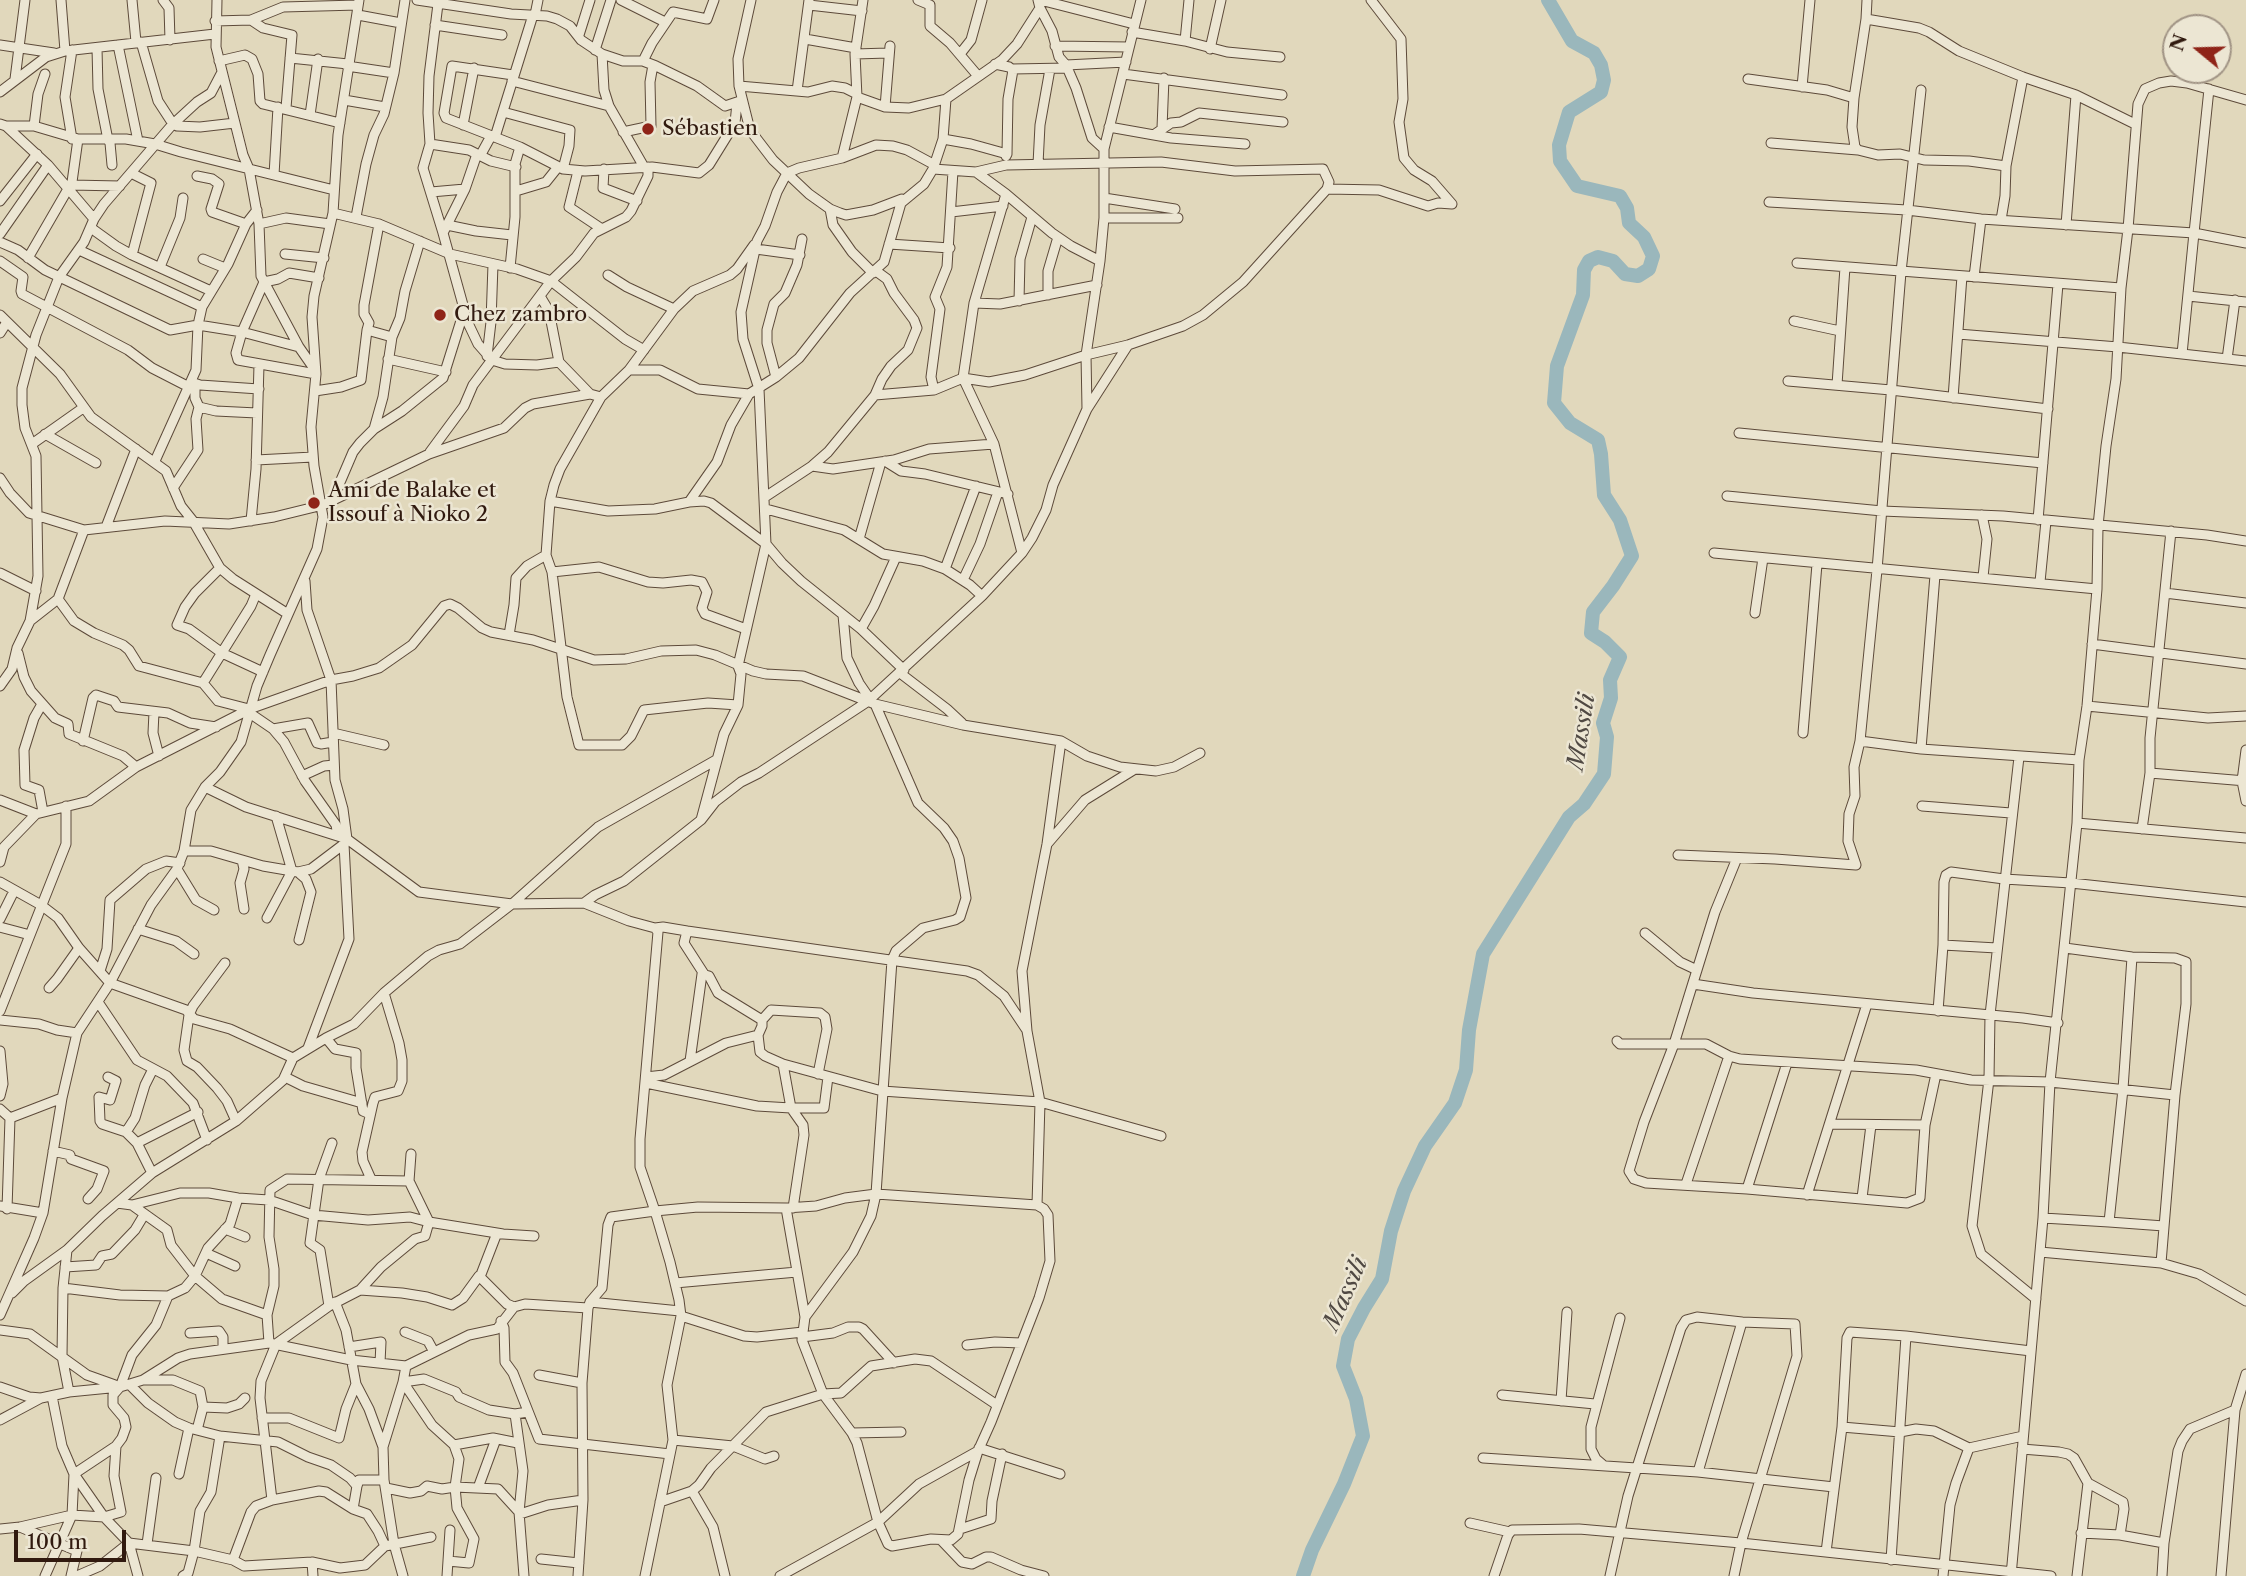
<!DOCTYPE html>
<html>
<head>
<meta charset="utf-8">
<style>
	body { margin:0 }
	#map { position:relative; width:2246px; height:1576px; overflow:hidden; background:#e1d8bc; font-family:"Libre Caslon Text",serif }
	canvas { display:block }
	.north { position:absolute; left:2162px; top:14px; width:70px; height:70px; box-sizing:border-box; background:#ece6d3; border:2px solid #a19485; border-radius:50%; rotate:289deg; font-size:19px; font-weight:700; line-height:28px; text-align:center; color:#311a0f }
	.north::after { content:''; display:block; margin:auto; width:24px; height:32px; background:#8f2418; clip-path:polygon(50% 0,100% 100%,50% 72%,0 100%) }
	.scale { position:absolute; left:14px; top:1530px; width:112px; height:32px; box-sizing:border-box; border:4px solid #311a0f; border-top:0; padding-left:9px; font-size:21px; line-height:24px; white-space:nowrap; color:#311a0f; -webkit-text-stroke:5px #ece6d3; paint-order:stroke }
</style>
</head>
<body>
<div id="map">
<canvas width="2246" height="1576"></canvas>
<div class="north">N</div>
<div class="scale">100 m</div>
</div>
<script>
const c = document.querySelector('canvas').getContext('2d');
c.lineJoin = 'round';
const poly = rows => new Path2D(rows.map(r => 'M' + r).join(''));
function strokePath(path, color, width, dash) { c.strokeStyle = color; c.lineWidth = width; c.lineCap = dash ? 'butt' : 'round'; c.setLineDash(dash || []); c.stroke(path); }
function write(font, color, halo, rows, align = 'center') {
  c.font = font + ' "Libre Caslon Text",serif'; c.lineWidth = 5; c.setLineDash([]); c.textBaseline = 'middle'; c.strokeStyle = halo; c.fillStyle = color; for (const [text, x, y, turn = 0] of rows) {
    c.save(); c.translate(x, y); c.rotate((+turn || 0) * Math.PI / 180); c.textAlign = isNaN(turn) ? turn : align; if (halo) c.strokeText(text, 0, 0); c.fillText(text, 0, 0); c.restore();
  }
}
strokePath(poly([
	[1303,1576,1312,1550,1344,1484,1363,1436,1356,1399,1343,1366,1348,1339,1364,1308,1382,1279,1391,1231,1404,1191,1425,1146,1455,1103,1466,1070,1469,1030,1483,954,1569,817,1584,804,1604,774,1607,737,1603,723,1611,698,1610,680,1620,657,1605,642,1591,633,1593,612,1613,586,1632,556,1620,520,1604,495,1601,454,1598,440,1570,423,1554,403,1557,366,1583,295,1584,270,1589,261,1598,257,1613,261,1625,274,1638,276,1649,269,1653,256,1644,237,1629,223,1627,208,1620,196,1577,186,1560,161,1559,145,1569,112,1601,92,1604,80,1601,65,1594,53,1572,41,1548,0]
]), '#9ab7bc', 14);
const minor = poly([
	[61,0,65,51],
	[132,0,136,42],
	[163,0,169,8,170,40],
	[217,0,216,47,243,155,249,169,259,224,261,276,299,347,315,370],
	[417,0,511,14,547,16,557,19,570,26,581,40,602,54,623,61,643,61,656,66,697,86,725,106,740,101],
	[621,0,665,22],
	[751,0,738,59,739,86,750,130,773,160,809,194,830,209,840,213,846,215,873,210,902,199],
	[918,0,930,5,930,26,950,43,978,76],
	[1038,0,1040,8,1052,31,1059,57,1066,65,1076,88,1092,138,1104,149],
	[1040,0,1134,24],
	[438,4,429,76,428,113,430,144,423,168,443,233,468,323,478,344,492,360,505,364,537,365,559,362],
	[809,5,862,11],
	[358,15,401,23],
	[535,15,538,0],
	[1866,19,1867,0],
	[251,20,263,28,292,35,286,108],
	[215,21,251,20,283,7,358,5],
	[435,25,502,35],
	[1132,32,1185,41,1227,52,1280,57],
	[579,35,590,0],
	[805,39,856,48],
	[1185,41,1189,0],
	[141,42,158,101,173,124,177,126,200,127,235,123],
	[0,45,54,53],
	[118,45,138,141],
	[1055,46,1129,47],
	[97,48,98,89,108,140,110,143,112,165],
	[1210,49,1221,0],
	[72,50,65,97,72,139],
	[595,50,611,0],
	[602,54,604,90,609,106,644,167],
	[855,54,888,53],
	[960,54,971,40,982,0],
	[290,58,348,64],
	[219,61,245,55,252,59,258,74,260,101,263,104,340,123],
	[643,61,652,43,673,12,707,19,714,0],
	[995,64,1009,67,1013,70,1008,99,1007,154],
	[1066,65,1126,62],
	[347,66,394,73],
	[1012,69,1068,68],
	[1123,74,1282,95],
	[513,75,452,66,444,113,446,118,520,147,563,169,585,171,652,167,699,173,709,165,735,123,737,103],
	[15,79,25,0],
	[1748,79,1827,90,1854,98],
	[512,81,609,106],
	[739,86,808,92,832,86,845,88,857,94],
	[1802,87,1810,0],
	[2209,89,2194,233,2246,243],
	[797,91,809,0],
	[0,92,46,57,65,51,215,34],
	[857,97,885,107,909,108,946,99],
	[344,100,385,107],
	[885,107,890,46],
	[503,112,570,130,569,146,563,169],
	[310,115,318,59],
	[0,124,6,126,48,165,94,219],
	[463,125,474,68],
	[6,126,34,126,78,139,126,139,155,144,181,152,334,190],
	[34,126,38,94,45,74],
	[1109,127,1171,138,1245,144],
	[1162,128,1164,78],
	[623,132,651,126,650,82,653,65],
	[1155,134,1171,123,1181,122,1199,113,1283,122],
	[495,137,533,15],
	[943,139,971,144,1007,154,1006,156],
	[1771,143,1858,150],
	[430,144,469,150,491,161,516,167],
	[480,156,491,136],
	[842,158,857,97,855,54,863,0],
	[1038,164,1040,125,1050,69],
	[2006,166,2023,77],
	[604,169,603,188,637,201],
	[578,171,569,207,602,229],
	[976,172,1006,194,1052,233,1071,246,1100,261],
	[131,173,151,183,132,255],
	[274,175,278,107],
	[197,176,212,179,219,184,211,209,212,212,246,224],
	[71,185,120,186],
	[1327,189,1379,190,1428,206,1438,203,1452,204,1432,181,1414,170,1404,158,1399,122,1403,99,1401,39,1371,0],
	[516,191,546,182,558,167],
	[431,192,465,189],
	[1006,194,974,303,963,378,994,444,1022,553],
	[1104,198,1175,209],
	[0,201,37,154],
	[1769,202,1907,210,1981,219,2194,233,2182,354,2118,347,1958,334],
	[830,209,833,225,852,252,873,273],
	[951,212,1003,206],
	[333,213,379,224,450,254,517,269,551,281,625,339,644,350],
	[356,217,366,164,374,135,384,114,394,73,405,0],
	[1104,218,1178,218],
	[2001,220,2005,196,2006,166,1969,161,1924,160,1900,154,1878,155,1858,150,1855,147,1852,127,1854,98,1866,19,1919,28,1929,32,1959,51,2023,77,2076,95,2135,124],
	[259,224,286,218,330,224],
	[447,225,476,231,512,235],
	[2066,225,2076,95],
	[91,228,116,246,132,255,211,291],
	[443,233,465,189,477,154],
	[0,234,48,165],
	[0,242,18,250,45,270,170,330,198,325,242,332,299,347],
	[889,244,950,248],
	[756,249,800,255],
	[79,250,202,307],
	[285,254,324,258],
	[28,258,72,182,78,139],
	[203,259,225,268],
	[0,261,23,277,21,291,22,294,128,350,152,368,189,387],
	[1797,263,2121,288],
	[160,267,180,218,183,198],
	[510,268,515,217,515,164,520,147],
	[608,275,627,287,674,309],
	[1974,277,1981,219],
	[1048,295,1048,271,1058,237],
	[540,296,549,311,559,362,590,394],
	[2188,296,2246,302],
	[1019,301,1020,259,1032,217],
	[974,303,1000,304,1097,285],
	[0,315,60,374,91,417,166,471,181,506,193,521,220,568,233,579,288,614],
	[1794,321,1840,331],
	[367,330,369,323,364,314,364,305,379,224],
	[0,333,7,322],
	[2182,354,2246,361],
	[487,356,491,322,493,264],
	[388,359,446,372],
	[2227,359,2235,300],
	[629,370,660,370,698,389,749,394,776,377,799,358,850,293,884,262,901,203,924,184,933,169,943,139,946,99,1002,60,1017,44,1040,8],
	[316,374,238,360,236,353,242,332,264,282,278,279,289,273,319,278],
	[776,377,767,343,767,330,774,304,785,293,797,265,802,239],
	[1788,381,1891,390,2048,409],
	[191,382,200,385,259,389],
	[195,384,195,398,199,407],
	[1837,385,1845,267],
	[934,390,931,377,940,309,935,297,947,267,953,171],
	[315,391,341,387,361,380,367,330,392,337],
	[875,395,882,379,891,366,908,350,917,328,914,320,894,293,887,279,876,271],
	[1953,398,1962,276],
	[1087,409,1086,355,1100,261,1104,218,1104,149,1141,0],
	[374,429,383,397,392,337,400,318,405,291,420,241],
	[1739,433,2043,463],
	[45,434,96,463],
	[32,444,83,408],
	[430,452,464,406,473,385,551,281,576,257,594,233,626,217,631,211,648,176,648,167],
	[256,460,313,457],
	[155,461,196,370,198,325,202,307,228,264,246,224,257,210],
	[885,461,901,471,925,474,1008,494],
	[812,466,833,469,894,460,929,449,994,444],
	[0,478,10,493,29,513,84,530,165,521,229,524,274,517,323,505,429,454,504,428,525,408,533,404,590,394,601,397],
	[173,488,198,450,196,419,199,407,216,411,257,413],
	[1727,496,1882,511,2003,516,2207,535,2246,541],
	[765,497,812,466,828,452,875,395,934,390,963,378,989,382,1025,375,1086,355,1128,345,1183,326,1203,315,1243,282,1327,189,1329,182,1323,169,1235,171,1161,162,1006,165,976,172,933,169],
	[332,501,353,452,360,443,374,429,402,411,443,378,464,311],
	[550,501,608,511,655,509,689,502,704,501,711,503,766,544,782,563,801,581,861,629,904,670],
	[689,502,717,462,731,425,749,394],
	[766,509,844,530,883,554,923,561,945,569,970,585,982,596],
	[1982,515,1987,539,1983,577],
	[2038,520,2058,284],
	[251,521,256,469,259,365],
	[106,527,136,449],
	[859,539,881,462],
	[1714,553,2097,589],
	[220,568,195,593,185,607,177,625,189,629,222,653,263,672],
	[945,569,976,486],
	[552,572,567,697,579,745,622,745,631,736,644,710,708,703,738,705],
	[0,573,36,591],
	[963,580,980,544,998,492],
	[305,581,307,610,331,680,335,780,343,809,347,839,419,892,512,904,584,903,629,921,655,928,658,932,640,1139,640,1167,655,1211,670,1262,679,1300,681,1316,667,1385,673,1440,645,1576],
	[2040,582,2046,521],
	[2165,593,2246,603],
	[58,599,74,621,94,633,123,645,129,650,139,666,203,683,218,701,249,709],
	[1755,613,1763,558],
	[843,615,847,658,859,683,870,699],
	[30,621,58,599,84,530],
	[746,629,705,614,702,608,707,592,702,582,691,580,663,583,648,582,599,567,552,572,546,555,550,501,554,485,560,469,601,397,629,370,674,309,693,291,730,275,737,269,754,245],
	[861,629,874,606,896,557],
	[509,635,514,605,516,578,527,566,546,555],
	[2092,644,2246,664],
	[18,653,24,677,31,691,55,718,68,724,69,734,123,756,136,767],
	[900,673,947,709,962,723],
	[203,683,251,606,256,594],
	[0,686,12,669,17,648,30,621,38,576,36,456,25,428,22,405,22,388,36,335,59,277,84,242,94,219,104,204,172,125,197,102,211,93,222,72],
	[42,704,34,718,24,750,25,785,39,790,43,812],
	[2087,706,2208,718,2246,716],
	[154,712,153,733,159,756],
	[251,714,273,729,284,742,305,781,336,825,338,836],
	[273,729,308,723,317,743,321,744,333,742],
	[333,733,384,745],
	[1803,733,1817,564],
	[83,741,93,698,96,695,114,701,118,707,168,713,190,723,216,727],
	[1860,741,1921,749,2079,760],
	[1921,749,1935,575],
	[2246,750,2242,781,2246,801],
	[2019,757,1990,1015,1989,1079,1972,1226,1981,1254,2036,1299],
	[2150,773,2150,738,2171,531],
	[302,776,324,766,334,765],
	[205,787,246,807,347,839,344,844,349,939,308,1048],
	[0,800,36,814,89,801,136,767,252,708,331,680,353,676,379,668,412,645,444,606,450,604,458,608,482,628,491,632,533,640,594,660,626,659,661,651,696,650,715,655,753,671,766,674,803,676,875,704,963,725,1061,741,1087,756,1120,767,1156,771,1174,767,1200,753],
	[1922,806,2011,813],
	[701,820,724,734,738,705,741,674,738,666,766,544,759,389,743,339,741,312,757,241,765,226,777,192,787,173,799,168,842,158,876,145,893,146,907,150,933,164],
	[2077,823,2246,838],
	[2142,829,2150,773,2246,781],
	[1048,843,1085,800,1135,769],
	[184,851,211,851,263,866,298,872,311,869,344,844],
	[1678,855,1775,859,1856,865,1848,841,1849,814,1855,796,1854,767,1860,741,1877,570,1901,272,1921,90],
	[1737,858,1715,912,1674,1044,1644,1122,1629,1171,1634,1179,1646,1183,1747,1189,1907,1203,1920,1198,1925,1125],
	[242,860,244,869,240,883,244,909],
	[0,862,4,847,36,814],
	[177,869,196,900,214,910],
	[298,872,306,879,311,892,299,940],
	[0,882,41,905,58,918,79,948,110,983,186,1010,194,1019,230,1029,293,1058],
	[584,903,595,895,624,881,701,820,715,802,741,782,759,773,867,702,982,596,1022,553,1032,538,1046,510,1053,485,1087,409,1128,345],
	[267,918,292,871,276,816],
	[0,919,14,891],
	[0,927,30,935],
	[655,928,663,927,687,931,684,943,704,974],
	[138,929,176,941,194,954],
	[687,931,967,971,978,975,1004,996,1026,1029],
	[1645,933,1680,962,1697,970],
	[1943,945,1997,948],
	[2065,948,2132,957,2175,958,2186,962,2186,1004,2175,1095,2161,1263,2199,1274,2246,1301],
	[225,963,193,1006,189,1015,184,1050,187,1061,197,1067,217,1088,227,1101,236,1121],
	[100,971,107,949,110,900,146,869,166,861,180,863],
	[1693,984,1753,993,2023,1018,2058,1023],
	[49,988,57,979,79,948],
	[98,1002,137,1060,167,1076,193,1103,207,1140],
	[0,1011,66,844,66,806],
	[1938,1011,1943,945,1944,882,1946,875,1951,872,2004,879,2071,883,2246,902],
	[0,1020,39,1024,57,1030,77,1033],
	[326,1038,335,1049,356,1053,356,1068,363,1111,370,1114],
	[1617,1041,1620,1044,1706,1044,1729,1056,1740,1059,1916,1070,1971,1080,2050,1082,2175,1095],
	[0,1051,3,1084,0,1096],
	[690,1061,702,974,709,976,718,993,762,1020],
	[818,1074,827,1029,825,1017,820,1013,771,1010,762,1020,762,1026,758,1035,760,1052,765,1056,783,1064,882,1091,1040,1102,1161,1136],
	[108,1077,116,1081,110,1100,99,1097,100,1121,102,1124,126,1132,137,1143,152,1173],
	[285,1077,303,1086,362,1103],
	[646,1077,664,1075,726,1043,758,1035],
	[646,1083,757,1106,791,1108,783,1064],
	[791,1108,803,1125,804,1135,793,1208],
	[792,1108,824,1108,828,1077],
	[0,1109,10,1118,7,1209],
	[10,1118,62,1098],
	[1830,1124,1925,1125,1936,1074],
	[126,1132,135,1118,145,1085,153,1069],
	[137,1143,198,1112],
	[53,1151,70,1155,71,1159,104,1171,97,1189,88,1199],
	[371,1179,363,1161,362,1152,373,1103,375,1097,398,1091,402,1081,402,1060,399,1043,384,993],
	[1686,1184,1729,1056],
	[1747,1189,1787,1063],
	[1807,1195,1867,1004],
	[1862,1198,1871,1125],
	[117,1203,132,1205,180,1193,209,1193,238,1198,269,1200,313,1215,368,1220,410,1217,429,1222,503,1234,534,1236],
	[132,1205,167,1230,171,1245,195,1276,208,1248,230,1224,238,1198],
	[0,1206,43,1213],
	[786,1208,805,1317,802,1340,823,1394,852,1433,857,1443,878,1522,888,1544,892,1546,931,1539,951,1540,958,1534,969,1480,978,1451,991,1422,1039,1298,1050,1261,1048,1215,1044,1209,1037,1205],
	[2043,1218,2109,1222,2123,1089,2132,957],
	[2109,1222,2164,1226],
	[225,1229,245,1237],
	[497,1233,480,1277,507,1304,514,1307],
	[67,1250,63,1288,62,1356,69,1392],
	[2040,1252,2161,1263],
	[206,1253,235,1266],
	[65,1267,96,1265,102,1256,112,1254,135,1230,144,1215],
	[675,1283,797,1272],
	[63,1288,120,1295,168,1296,185,1288,195,1276,222,1299,267,1315,269,1343],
	[360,1290,402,1293,427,1297,452,1305,463,1298,479,1276],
	[12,1293,24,1281,67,1250,102,1216,152,1173,236,1121,283,1080,293,1058,326,1038,354,1024,384,993,428,956,439,950,460,944,512,904,598,827,716,760],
	[335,1302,346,1330,356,1384,369,1409,383,1447,384,1480,394,1544,403,1576],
	[590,1302,680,1311],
	[329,1306,320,1250,310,1243,319,1179,332,1143],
	[0,1315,34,1238,43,1213,62,1098,77,1033,110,983,151,905,177,869,184,851,191,810,205,787,220,772,241,742,257,686,270,655,317,549,323,517,314,466,311,427,316,374,312,317,314,296,333,213,338,135,359,0],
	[267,1315,274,1286,274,1269,269,1237,270,1190,287,1179,409,1181],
	[681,1316,744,1336,757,1337,803,1332],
	[805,1317,853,1252,871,1216,876,1194,892,960,896,951,923,928,955,920,960,917,966,898,959,858,953,841,944,828,918,803,875,704],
	[501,1321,504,1328,505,1362,513,1373,539,1439,670,1454],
	[0,1330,30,1334,87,1375,115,1385],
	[405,1332,428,1341,434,1352],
	[190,1333,219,1331,223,1337,223,1349],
	[802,1337,833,1333,848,1327,859,1327,863,1329,894,1363],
	[967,1345,995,1342,1021,1343],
	[349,1347,381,1342,380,1363],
	[539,1375,582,1383],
	[145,1380,173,1380,200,1391,203,1407,197,1430],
	[130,1385,148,1403,175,1422,189,1428,220,1436,278,1442,308,1457,331,1465,350,1478,357,1486,359,1480,384,1480],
	[0,1387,29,1397,41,1398,69,1392,120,1387,143,1380,178,1358,190,1354,269,1343,351,1360,406,1366,469,1335,497,1329,514,1307,525,1304,588,1308],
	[1502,1395,1595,1404],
	[52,1396,62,1446,74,1474,104,1517,129,1543,138,1576],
	[1561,1401,1567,1312],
	[203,1407,227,1408,239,1404,245,1398],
	[515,1414,523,1471,519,1512,524,1576],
	[262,1418,289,1418,339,1438,346,1409,356,1384],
	[0,1420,41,1398],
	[1842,1427,1900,1432,1916,1429,1934,1431,1969,1448,2023,1436],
	[852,1433,901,1432],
	[673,1440,733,1446,765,1459,774,1456],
	[454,1445,493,1438,518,1443],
	[383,1447,403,1382,406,1366],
	[979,1448,1060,1474],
	[2022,1449,2059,1452,2068,1454,2074,1458,2088,1483,2077,1576],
	[1483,1458,1698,1472,1834,1487],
	[1603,1465,1596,1459,1591,1449,1591,1427,1620,1318],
	[1698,1472,1742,1322,1795,1324,1797,1356,1741,1543,1734,1576],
	[74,1474,116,1446,122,1438,126,1427,124,1418,113,1405,113,1395,120,1387,132,1355,156,1325,168,1296],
	[179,1474,189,1428],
	[2088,1483,2123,1502,2124,1509,2120,1535],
	[386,1488,410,1493,421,1491,427,1486,442,1489,455,1487,498,1489,519,1512],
	[478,1488,496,1439],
	[692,1491,713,1527,725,1576],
	[272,1500,260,1398,261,1381,276,1344,329,1306,360,1290,381,1267,415,1239,425,1236,429,1222,409,1181,411,1154],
	[660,1502,692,1491,699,1485,711,1468,766,1412,823,1394,841,1393,871,1366,915,1359,931,1361,997,1405],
	[353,1509,357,1486],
	[520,1514,548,1505,583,1500],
	[1470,1523,1510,1532],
	[20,1527,77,1551,71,1576],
	[0,1529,20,1527,72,1515,104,1517,121,1512,114,1476,116,1446],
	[960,1529,991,1519,992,1501,1002,1454],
	[2081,1533,2120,1535,2164,1543],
	[941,1540,962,1562,972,1564,986,1557,991,1557,1021,1570,1044,1576],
	[147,1544,156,1478],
	[1826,1552,1842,1427,1847,1338,1850,1332,1906,1336,2031,1351],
	[541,1559,579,1563],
	[233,1560,251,1512,256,1506,272,1500,319,1491,326,1492,353,1509,367,1514,378,1531,385,1546],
	[1891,1560,1906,1336],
	[448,1561,469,1563,474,1539,457,1508,455,1487,459,1459,454,1445,432,1425,403,1382,424,1379,456,1392,459,1397,489,1410,515,1414,528,1412],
	[312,1562,313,1576],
	[45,1576,72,1515,74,1474],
	[77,1576,100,1566,129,1543,194,1551,233,1560,244,1566,312,1562,340,1568,365,1565,385,1546,431,1537],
	[183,1576,188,1573,194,1551,200,1511,211,1492,220,1436],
	[447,1576,450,1530],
	[578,1576,583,1500,582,1383,588,1308,590,1302,602,1288,608,1225,611,1217,655,1211,698,1207,786,1208,816,1206,845,1198,876,1194,1037,1205,1040,1102,1027,1031,1022,971,1047,844,1061,741],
	[780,1576,878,1522,919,1484,978,1451],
	[1494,1576,1508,1535,1512,1530,1579,1529,1741,1543,2051,1576],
	[1610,1576,1628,1496,1681,1328,1686,1320,1697,1317,1742,1322],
	[1943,1576,1950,1505,1956,1483,1969,1448],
	[2011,1576,2043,1218,2050,1082,2077,823,2079,760,2087,706,2097,589,2098,526,2106,446,2116,379,2121,288,2128,229,2138,104,2145,89,2159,83,2171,81,2187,83,2246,100],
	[2162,1576,2164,1543,2178,1451,2182,1441,2190,1429,2235,1410],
	[2221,1576,2235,1410,2246,1374]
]);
strokePath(minor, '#5d4a3a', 11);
strokePath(minor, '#ece6d3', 9);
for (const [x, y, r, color] of [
	[648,129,7,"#8f2418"],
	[440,315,7,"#8f2418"],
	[314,503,7,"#8f2418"]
]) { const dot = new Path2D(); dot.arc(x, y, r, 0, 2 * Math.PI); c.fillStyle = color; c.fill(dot); strokePath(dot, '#ece6d3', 2.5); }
write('21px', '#311a0f', '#ece6d3', [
	["Sébastien",662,129],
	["Chez zambro",454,315],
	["Ami de Balake et",328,491],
	["Issouf à Nioko 2",328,515]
], 'left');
write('italic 23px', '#504943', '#ece6d3', [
	["Massili",1582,732,-81],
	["Massili",1346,1294,-66]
]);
</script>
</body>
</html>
